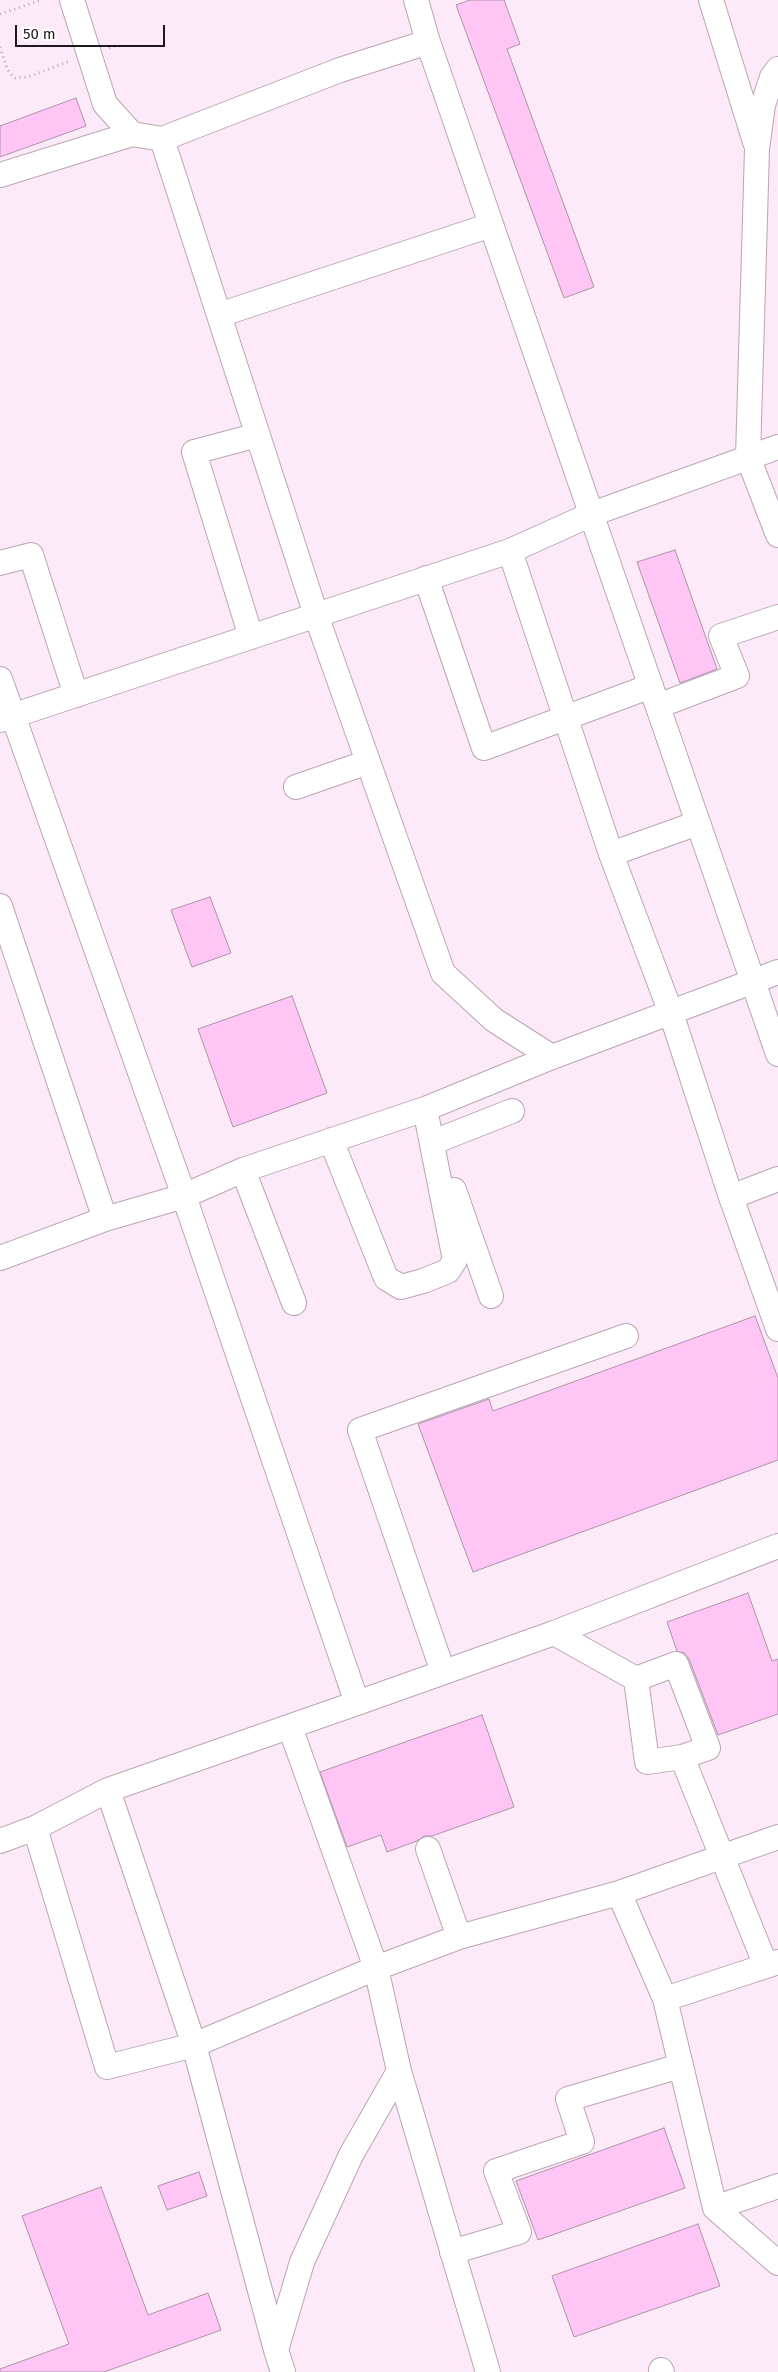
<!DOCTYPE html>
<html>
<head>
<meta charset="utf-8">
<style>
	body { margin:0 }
	#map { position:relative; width:778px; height:2372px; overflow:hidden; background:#fef5fc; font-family:"Fira Sans",sans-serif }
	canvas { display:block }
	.scale { position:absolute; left:15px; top:25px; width:150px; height:22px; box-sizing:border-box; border:2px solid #1f171e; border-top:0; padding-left:6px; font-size:15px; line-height:18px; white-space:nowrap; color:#1f171e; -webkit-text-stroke:4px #fff; paint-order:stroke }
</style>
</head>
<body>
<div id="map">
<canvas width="778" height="2372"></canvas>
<div class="scale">50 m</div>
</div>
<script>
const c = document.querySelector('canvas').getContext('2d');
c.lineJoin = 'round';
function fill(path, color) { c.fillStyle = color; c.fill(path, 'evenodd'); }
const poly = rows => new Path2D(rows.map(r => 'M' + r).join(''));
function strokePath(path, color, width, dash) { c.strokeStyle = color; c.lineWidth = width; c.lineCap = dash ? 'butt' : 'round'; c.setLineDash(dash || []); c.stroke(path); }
fill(poly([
	[0,0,778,0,778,2372,0,2372]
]), '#fceaf8');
const building = poly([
	[470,0,504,0,520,44,507,49,594,287,564,298,456,5,470,0],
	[76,98,86,126,0,157,0,126,76,98],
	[675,550,717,669,680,683,637,562,675,550],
	[210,897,231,953,192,967,171,910,210,897],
	[292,996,327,1093,233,1127,198,1029,292,996],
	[755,1316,778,1378,778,1460,473,1572,418,1424,489,1399,493,1411,755,1316],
	[748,1593,772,1661,778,1659,778,1714,718,1735,689,1659,684,1653,677,1651,667,1622,748,1593],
	[482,1715,514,1807,432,1836,424,1836,417,1841,387,1852,381,1835,347,1847,320,1772,482,1715],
	[664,2128,685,2188,538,2240,516,2181,664,2128],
	[199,2172,207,2196,167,2210,158,2186,199,2172],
	[101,2187,148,2315,208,2293,221,2330,104,2372,0,2372,0,2369,69,2344,22,2216,101,2187],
	[698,2224,720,2286,574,2337,552,2276,698,2224]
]);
fill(building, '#fec5f5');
strokePath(building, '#ab96a7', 1);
const minor = poly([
	[72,0,105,104,132,134,162,139,340,70,428,42],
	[416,0,428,42,778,1054],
	[711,0,755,142],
	[778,69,772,77,763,105,757,149,748,457,778,535],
	[162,139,316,615,443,973,494,1020,552,1057],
	[0,175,132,134],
	[219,315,491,225],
	[510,551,611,854,671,1013,731,1197,778,1329],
	[0,563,31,555,76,695],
	[426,578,484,748,651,686],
	[251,637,194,452,258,435],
	[0,679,184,1196,357,1703,554,1633,778,1546],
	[658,706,737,676,721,636,778,617],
	[0,720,510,551,592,514,778,447],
	[296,787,368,762],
	[611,854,698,823],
	[0,906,105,1219],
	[331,1140,386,1278,401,1287,423,1281,448,1271,455,1260,425,1109],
	[436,1141,512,1111],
	[243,1170,294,1303],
	[454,1190,491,1296],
	[731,1197,778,1179],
	[0,1258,105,1219,184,1196,243,1170,425,1109,552,1057,778,972],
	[554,1633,636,1679,676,1664,708,1748,682,1757,766,1966],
	[443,1672,360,1430,626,1336],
	[636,1679,647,1762,682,1757],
	[108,1790,194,2045,376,1968,459,1937,619,1893,778,1837],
	[35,1828,107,2067,194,2045,276,2350],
	[0,1841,35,1828,108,1790,357,1703],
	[428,1849,459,1937],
	[619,1893,665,1999,715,2208,778,2263],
	[665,1999,778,1962],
	[399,2071,488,2372],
	[715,2208,778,2186],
	[452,2252,519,2232,496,2171,582,2142,568,2099,680,2066],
	[661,2370,662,2372],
	[283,2372,276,2350,302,2262,351,2155,399,2071,376,1968,290,1727]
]);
strokePath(minor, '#baa5b6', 26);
strokePath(poly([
	[0,14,41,0],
	[0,47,7,69,14,78,28,77,70,61],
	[109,48,118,45]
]), '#b6aeb5', 3, [1, 4]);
strokePath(minor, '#fff', 24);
</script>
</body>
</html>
